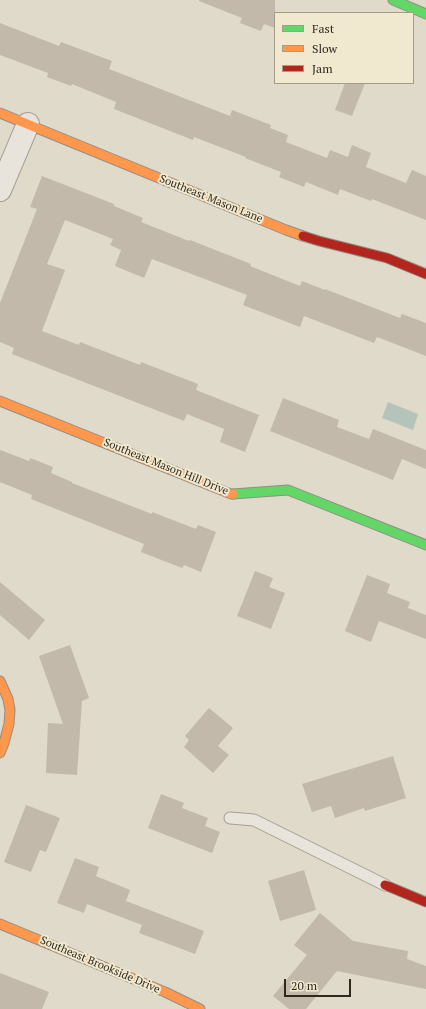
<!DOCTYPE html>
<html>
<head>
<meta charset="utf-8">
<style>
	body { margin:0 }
	#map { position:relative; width:426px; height:1009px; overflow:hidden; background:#dfdaca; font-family:"PT Serif",serif }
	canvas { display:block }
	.legend { position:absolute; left:274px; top:12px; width:140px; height:72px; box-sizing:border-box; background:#f0e9d0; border:1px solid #a39c88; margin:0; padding:5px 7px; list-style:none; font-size:12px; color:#30281d }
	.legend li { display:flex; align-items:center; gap:8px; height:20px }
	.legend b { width:20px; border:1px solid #a39c88 }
	.scale { position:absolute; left:284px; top:979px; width:67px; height:18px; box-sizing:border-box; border:2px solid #30281d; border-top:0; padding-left:5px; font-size:12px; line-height:14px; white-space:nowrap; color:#30281d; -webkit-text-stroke:3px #f0e9d0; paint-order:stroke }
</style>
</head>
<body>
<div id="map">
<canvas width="426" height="1009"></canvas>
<ul class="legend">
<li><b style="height:5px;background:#63d668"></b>Fast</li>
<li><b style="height:5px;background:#ff974d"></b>Slow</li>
<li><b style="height:5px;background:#b3261e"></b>Jam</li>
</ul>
<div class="scale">20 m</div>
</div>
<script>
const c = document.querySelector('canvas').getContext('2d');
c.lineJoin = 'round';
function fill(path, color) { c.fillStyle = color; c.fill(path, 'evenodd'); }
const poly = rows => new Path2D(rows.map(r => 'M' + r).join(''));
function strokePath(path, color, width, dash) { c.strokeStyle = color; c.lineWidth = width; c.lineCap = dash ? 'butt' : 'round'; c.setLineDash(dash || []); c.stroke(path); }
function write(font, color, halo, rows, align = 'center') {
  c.font = font + ' "PT Serif",serif'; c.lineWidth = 4; c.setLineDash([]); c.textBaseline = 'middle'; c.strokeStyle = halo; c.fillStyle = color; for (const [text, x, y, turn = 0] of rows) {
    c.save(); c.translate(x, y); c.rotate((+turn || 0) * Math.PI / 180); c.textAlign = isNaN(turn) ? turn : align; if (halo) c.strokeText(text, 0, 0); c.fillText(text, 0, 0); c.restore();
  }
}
fill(poly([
	[388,402,418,414,413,430,382,418]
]), '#b5c4bb');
fill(poly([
	[199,0,275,0,275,28,264,24,261,31,240,23,242,18,199,1],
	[0,23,59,46,61,42,112,61,109,69,230,116,232,110,271,125,270,128,288,135,286,142,327,158,330,150,348,157,352,145,371,153,366,167,406,183,412,170,426,176,426,220,372,199,371,201,340,189,338,195,306,182,304,187,279,177,281,172,245,158,246,157,194,137,193,140,114,109,116,102,72,84,71,86,47,77,48,73,0,55],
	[345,83,365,83,352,116,335,110],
	[42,176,114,204,114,206,143,218,141,222,189,241,190,240,251,264,250,266,300,286,302,281,325,290,325,289,400,318,402,314,426,323,426,356,377,337,374,343,304,316,300,327,243,305,247,295,152,259,144,278,115,266,121,250,110,245,113,239,65,220,47,264,65,270,42,331,79,345,80,342,140,365,141,362,198,384,196,390,259,415,245,452,220,442,224,429,187,414,184,421,12,354,14,348,0,342,0,303,37,209,30,207],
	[283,398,339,420,337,427,369,439,373,429,426,450,426,469,402,459,393,480,270,431],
	[0,450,29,461,30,458,53,467,51,473,72,482,72,483,152,514,152,512,196,529,198,525,216,532,201,572,184,565,182,568,141,552,144,544,31,499,32,495,0,482],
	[255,571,273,578,269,587,285,593,271,629,237,616],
	[367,575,390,584,387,593,410,602,408,608,426,615,426,639,379,621,371,642,345,631],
	[0,582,45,620,29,640,0,615],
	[70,645,89,698,82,701,77,775,46,773,48,723,63,724,39,656],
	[209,708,233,728,218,746,229,755,213,773,184,747,189,740,185,736],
	[393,756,406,798,365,811,364,808,335,818,331,806,312,812,302,784],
	[161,794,184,803,182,808,208,818,205,826,220,832,212,853,148,828],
	[26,805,60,818,46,852,40,850,31,872,4,862],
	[75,858,99,867,96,876,130,890,126,901,204,931,195,954,139,933,142,925,87,904,84,913,57,903],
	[304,870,316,910,280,921,268,881],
	[320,913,353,941,408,951,407,959,426,966,426,989,337,971,306,1009,289,1009,273,996,307,955,294,945],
	[0,973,49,992,42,1009,0,1009]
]), '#c2b9ab');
const lane = poly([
	[230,818,254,820,385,885]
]);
const street = poly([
	[0,190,28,124]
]);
const fast = poly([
	[393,0,426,14],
	[233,494,288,490,426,545]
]);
const slow = poly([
	[0,113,286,230,303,236],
	[0,401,231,494,233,494],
	[0,681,8,699,10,710,9,724,4,743,0,753],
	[0,924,165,992,200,1009]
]);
const jam = poly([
	[303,236,319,241,387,258,426,274],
	[385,885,426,902]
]);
strokePath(lane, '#a49f94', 13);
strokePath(street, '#a49f94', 24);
strokePath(fast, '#948e83', 11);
strokePath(slow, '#948e83', 11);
strokePath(jam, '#948e83', 11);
strokePath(lane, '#e8e4db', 11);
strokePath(street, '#e8e4db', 22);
strokePath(fast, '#63d668', 9);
strokePath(slow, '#ff974d', 9);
strokePath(jam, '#b3261e', 9);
write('11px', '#30281d', '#f0e9d0', [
	["Southeast Mason Lane",211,199,22],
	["Southeast Mason Hill Drive",166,467,22],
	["Southeast Brookside Drive",100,965,23]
]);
</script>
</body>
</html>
